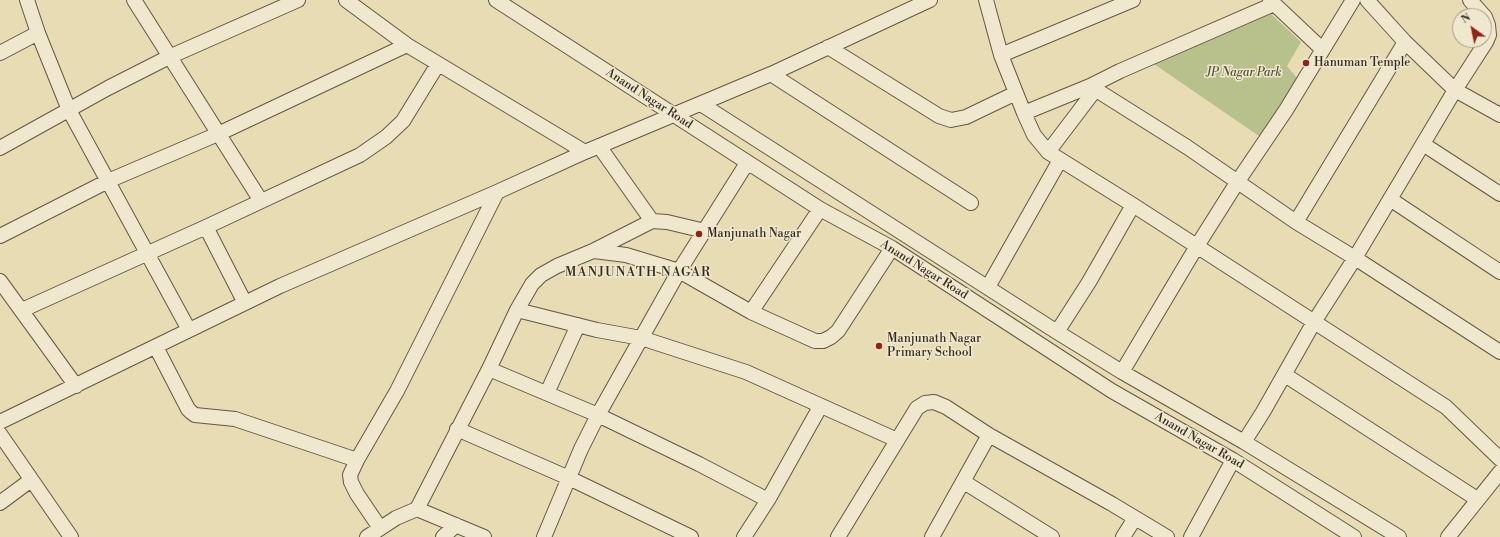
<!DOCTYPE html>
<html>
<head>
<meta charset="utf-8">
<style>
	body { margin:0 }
	#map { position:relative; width:1500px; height:537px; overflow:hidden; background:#e7dcb3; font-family:"Libre Bodoni",serif }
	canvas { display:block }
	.north { position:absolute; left:1452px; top:8px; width:40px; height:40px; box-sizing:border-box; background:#efe8ce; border:1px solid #a59c88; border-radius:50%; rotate:327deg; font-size:11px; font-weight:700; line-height:16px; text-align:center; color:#372b1f }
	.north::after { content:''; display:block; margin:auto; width:14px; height:18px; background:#8f2418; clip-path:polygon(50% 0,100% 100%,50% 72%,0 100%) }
</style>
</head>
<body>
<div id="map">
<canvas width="1500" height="537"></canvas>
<div class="north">N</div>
</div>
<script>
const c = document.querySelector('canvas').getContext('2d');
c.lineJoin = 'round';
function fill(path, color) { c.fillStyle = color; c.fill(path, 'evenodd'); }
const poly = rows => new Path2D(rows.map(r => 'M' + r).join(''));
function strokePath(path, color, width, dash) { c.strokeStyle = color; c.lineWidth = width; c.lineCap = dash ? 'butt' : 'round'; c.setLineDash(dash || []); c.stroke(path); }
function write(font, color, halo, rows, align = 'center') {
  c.font = font + ' "Libre Bodoni",serif'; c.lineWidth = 3; c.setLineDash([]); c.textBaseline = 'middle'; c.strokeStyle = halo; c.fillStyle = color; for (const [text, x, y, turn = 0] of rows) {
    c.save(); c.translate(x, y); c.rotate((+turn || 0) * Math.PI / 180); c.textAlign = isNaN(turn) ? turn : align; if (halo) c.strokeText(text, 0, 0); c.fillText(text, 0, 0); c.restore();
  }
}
fill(poly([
	[1270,13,1301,42,1287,66,1301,83,1259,136,1154,64]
]), '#b8c08b');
const minor = poly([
	[27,0,38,33,69,110,189,330],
	[134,0,261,201],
	[346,0,407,45,585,152],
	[496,0,820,209,892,248,1112,391,1233,460,1354,537],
	[986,0,1001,55,1024,113,1034,135,1048,152,1133,205,1446,407,1500,459],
	[1270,0,1322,49],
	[1367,0,1405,42,1455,90,1500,115],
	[828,47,939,116,951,120,966,117,1016,93],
	[0,53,38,33],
	[1001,55,1133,0],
	[771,74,971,203],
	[1090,86,1187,147,1296,222,1355,258,1500,352],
	[701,104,1057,332,1122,372,1244,442,1399,537],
	[1024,113,1090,86,1120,71,1274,4],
	[1423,144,1500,194],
	[599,146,652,221],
	[0,148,108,88,169,57,298,0],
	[1048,152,1095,90],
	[1390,199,1500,272],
	[1296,222,1405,42],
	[206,227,245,303],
	[0,236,108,181,218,134,407,45],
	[594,251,626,255,679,271,751,312,815,341,823,341,831,337,838,331,892,248],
	[0,281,76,386],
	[988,287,1060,160],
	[22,310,206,227,360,155,386,137,403,121,438,64],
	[517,310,597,330,641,338,746,372,897,440],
	[751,312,820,209],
	[1057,332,1089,282,1133,205],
	[156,347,188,409,191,412,195,415,235,419,357,460],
	[489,369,598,415,699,464,768,500],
	[1122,372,1197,246,1238,181,1286,110,1353,0],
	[1285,375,1477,499],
	[547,393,578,325],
	[0,422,280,286,497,192,585,152,771,74,930,0],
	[457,429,569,478,691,537],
	[0,434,71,537],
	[1244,442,1263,412,1314,322,1355,258,1455,90,1486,42,1489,35,1488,25,1485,17,1470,0],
	[964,482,1052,537],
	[0,503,31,480],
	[417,509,484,537],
	[380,528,357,494,351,482,350,475,357,460,397,391,497,192],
	[367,537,396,518,417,509,489,369,517,310,532,284,541,275,557,266,593,251,652,221,667,222,705,231],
	[443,537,456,525],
	[544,537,581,449,598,415,679,271,747,163],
	[744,537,768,500,820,407],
	[838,537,917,408,925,403,934,402,946,407,989,435,1112,504,1167,537],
	[932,537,989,435],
	[1123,537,1135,518],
	[1191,537,1233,460],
	[1448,537,1500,472]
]);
strokePath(minor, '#635744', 16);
strokePath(minor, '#efe8ce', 14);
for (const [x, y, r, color] of [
	[1306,63,4,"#8f2418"],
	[699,234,4,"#8f2418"],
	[879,346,4,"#8f2418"]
]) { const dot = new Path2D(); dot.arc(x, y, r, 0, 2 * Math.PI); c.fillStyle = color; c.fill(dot); strokePath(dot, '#efe8ce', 1.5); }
write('12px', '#372b1f', '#efe8ce', [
	["Hanuman Temple",1314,63],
	["Manjunath Nagar",707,234],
	["Manjunath Nagar",887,339],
	["Primary School",887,353]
], 'left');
write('italic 12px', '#57503a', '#efe8ce', [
	["JP Nagar Park",1244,73]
]);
write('12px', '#372b1f', '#efe8ce', [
	["Anand Nagar Road",649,99,33],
	["Anand Nagar Road",924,270,32],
	["Anand Nagar Road",1199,441,30]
]);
c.letterSpacing = '1px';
write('13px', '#372b1f', '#efe8ce', [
	["MANJUNATH NAGAR",638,273]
]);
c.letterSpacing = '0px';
</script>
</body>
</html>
